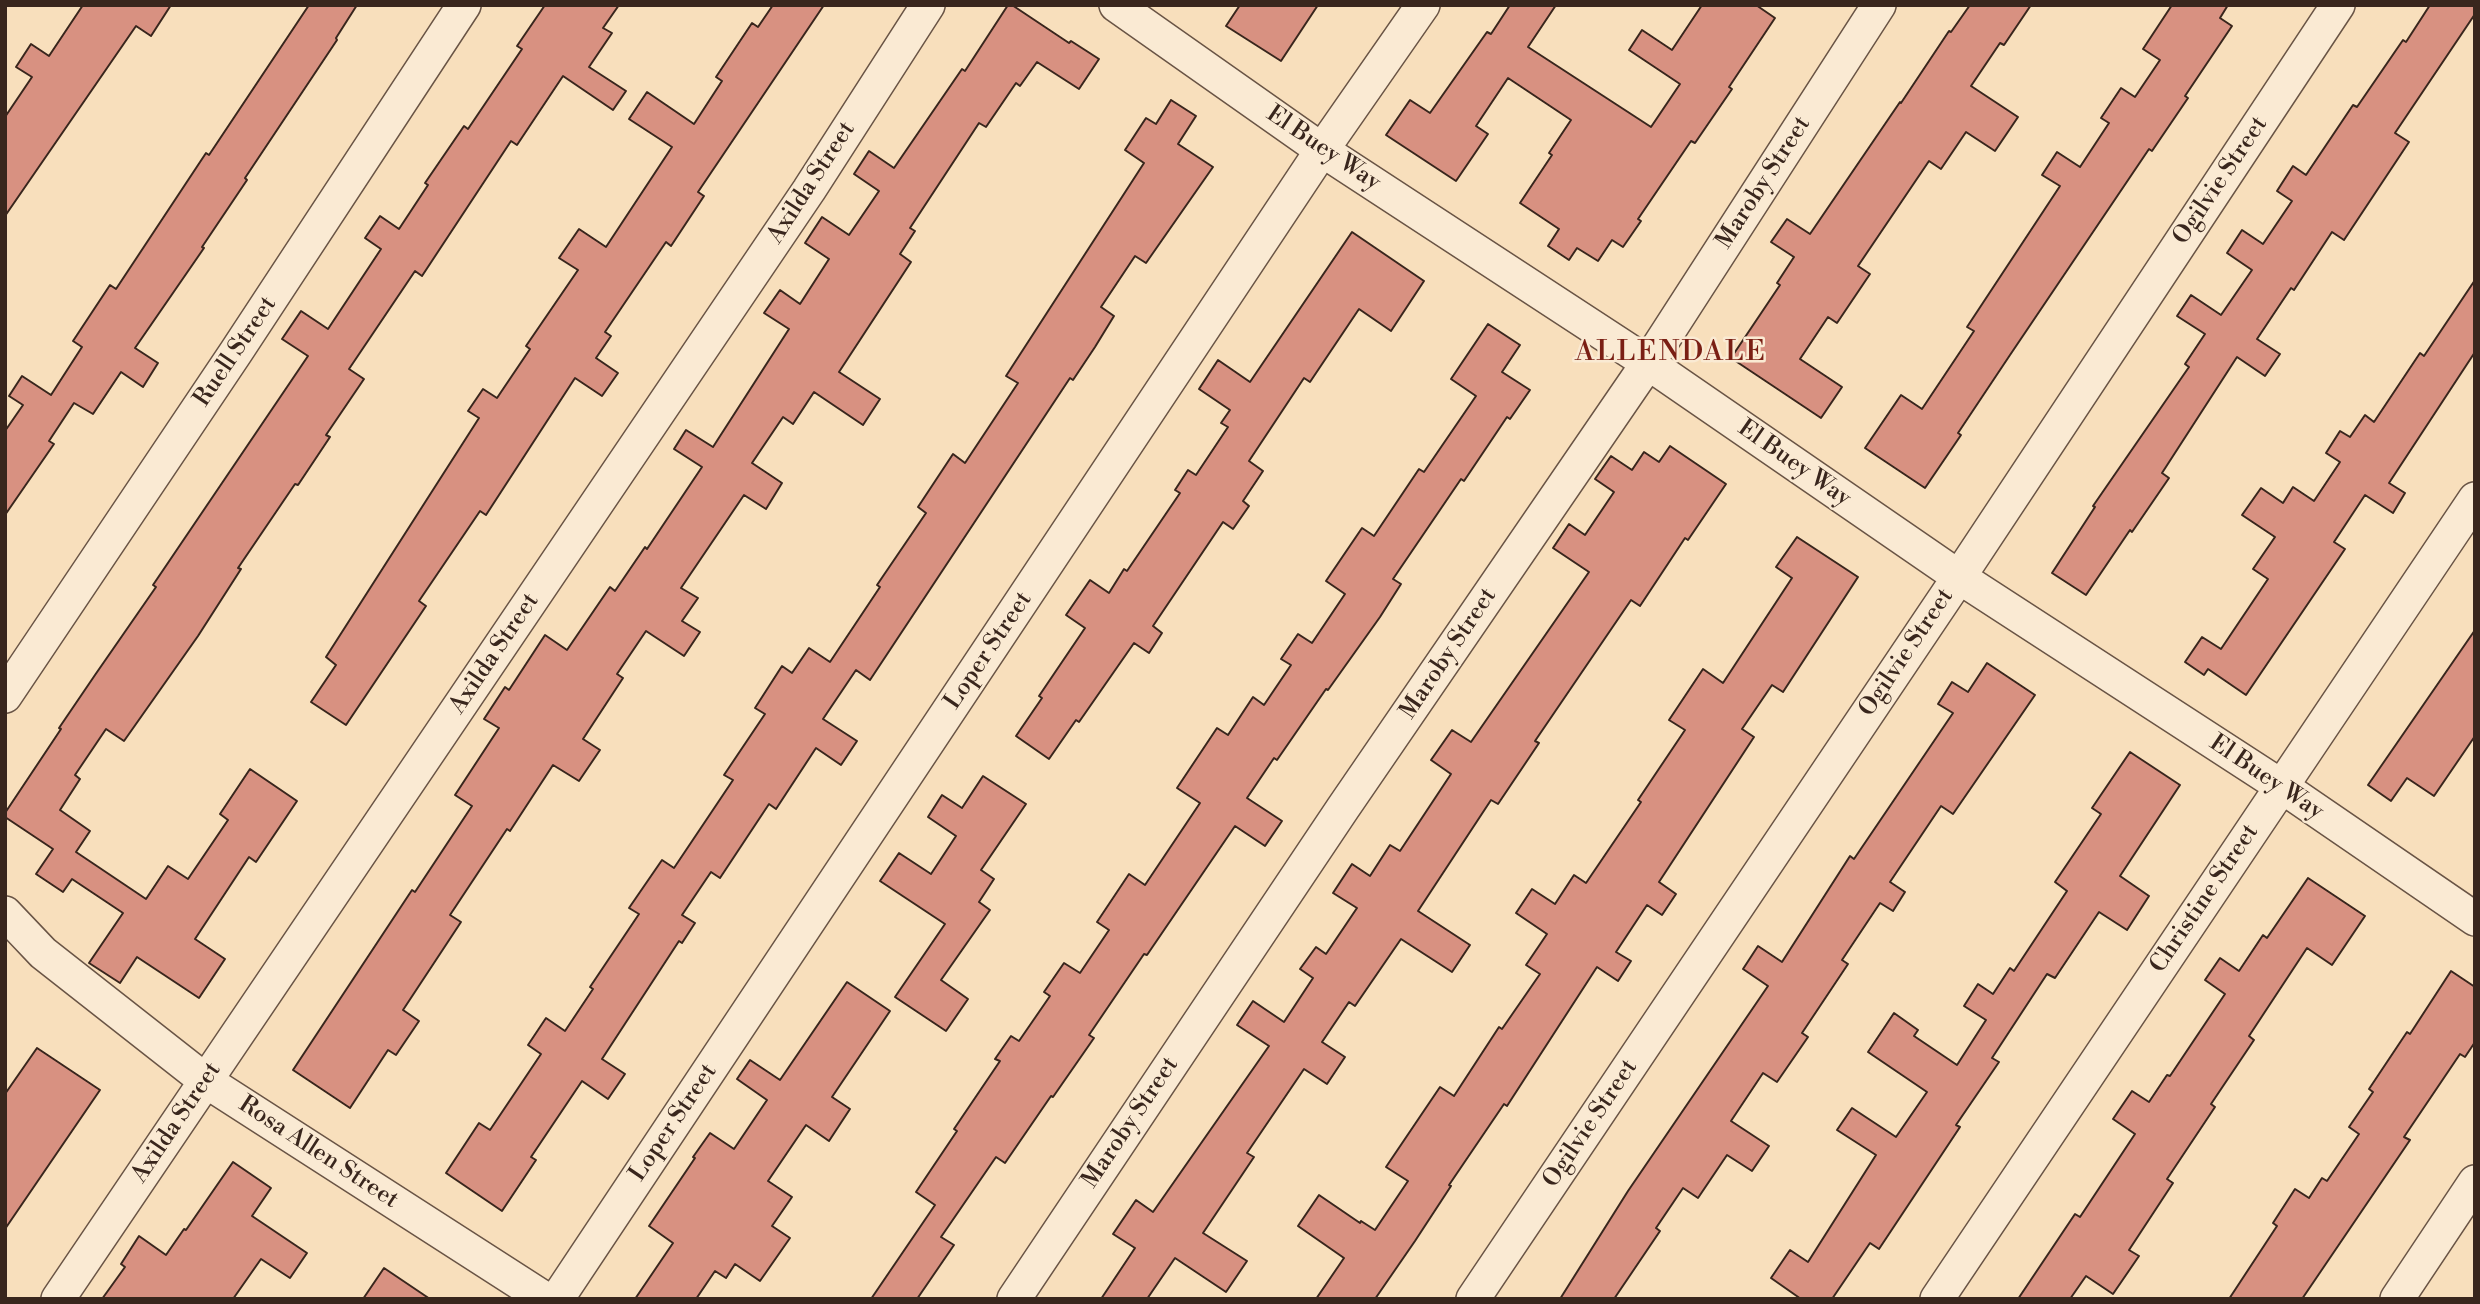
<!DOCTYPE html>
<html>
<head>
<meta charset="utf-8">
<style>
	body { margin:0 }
	#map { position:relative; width:2480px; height:1304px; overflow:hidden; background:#f8dfbc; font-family:"Libre Bodoni",serif }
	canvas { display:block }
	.frame { position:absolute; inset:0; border:7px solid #39261d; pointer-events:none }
</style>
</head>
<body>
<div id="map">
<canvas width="2480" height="1304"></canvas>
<div class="frame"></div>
</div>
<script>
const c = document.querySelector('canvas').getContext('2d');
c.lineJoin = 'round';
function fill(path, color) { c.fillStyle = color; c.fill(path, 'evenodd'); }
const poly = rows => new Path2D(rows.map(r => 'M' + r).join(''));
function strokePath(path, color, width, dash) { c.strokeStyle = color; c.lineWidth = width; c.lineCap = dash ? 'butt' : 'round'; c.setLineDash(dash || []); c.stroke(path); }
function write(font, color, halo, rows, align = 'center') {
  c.font = font + ' "Libre Bodoni",serif'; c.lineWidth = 5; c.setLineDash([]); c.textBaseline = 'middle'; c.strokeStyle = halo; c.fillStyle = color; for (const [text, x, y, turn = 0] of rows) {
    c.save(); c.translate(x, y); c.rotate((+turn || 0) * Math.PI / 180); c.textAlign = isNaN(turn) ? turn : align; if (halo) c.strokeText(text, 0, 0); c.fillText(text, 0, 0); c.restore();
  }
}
const building = poly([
	[83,5,171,5,151,36,136,26,5,216,5,117,32,77,16,67,31,44,49,56,83,5],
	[309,5,357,5,336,38,337,40,245,178,247,180,202,247,204,248,135,348,158,363,143,387,121,372,93,414,74,403,49,441,54,444,5,515,5,431,23,405,9,396,22,376,51,395,82,347,73,341,110,285,116,289,206,153,209,155,309,5],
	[545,5,619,5,603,28,612,33,589,67,626,91,613,110,563,76,517,145,511,141,422,276,415,271,349,369,364,379,326,435,330,437,298,485,295,484,238,568,241,569,198,636,124,741,106,729,75,775,80,779,60,810,90,831,76,852,146,899,168,866,188,879,228,820,220,814,250,769,297,801,256,862,249,857,195,939,225,959,199,998,137,957,120,983,89,963,123,913,72,879,63,892,36,874,53,849,5,817,5,813,61,729,59,728,95,675,156,587,153,585,308,356,282,339,301,311,328,329,381,249,365,238,380,216,399,229,428,185,425,183,464,126,468,129,522,49,517,46,545,5],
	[773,5,824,5,698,192,704,196,671,246,666,242,605,332,611,336,596,358,618,373,602,396,575,378,486,515,480,511,419,601,426,606,346,725,311,702,336,665,326,657,479,418,468,411,483,389,497,398,530,349,526,346,578,270,559,258,579,229,606,247,672,147,629,119,647,92,694,124,722,81,716,77,752,23,758,27,773,5],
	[1008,5,1012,5,1069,43,1071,41,1099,59,1079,89,1037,62,1020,86,1016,83,986,127,979,123,910,228,915,231,900,254,911,262,839,372,880,399,863,425,814,392,793,424,783,417,752,463,782,483,766,509,744,495,681,588,698,598,682,621,700,632,684,656,646,631,617,674,623,678,583,739,600,750,579,781,553,765,510,831,507,829,450,915,461,922,403,1010,419,1021,396,1055,388,1050,350,1108,293,1070,412,890,415,892,472,806,455,795,499,728,484,719,505,687,509,690,545,635,567,650,610,587,615,591,645,547,647,549,702,467,674,449,686,430,713,447,789,329,764,313,780,290,800,304,829,259,805,243,822,217,849,235,879,191,854,174,869,151,894,168,962,69,965,71,1008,5],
	[1240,5,1318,5,1281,61,1226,26,1240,5],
	[1510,5,1556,5,1528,47,1651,127,1680,84,1629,50,1642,30,1672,50,1702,5,1756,5,1775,18,1729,87,1732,89,1695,143,1691,141,1638,219,1641,221,1623,247,1612,240,1598,261,1577,248,1569,260,1548,246,1559,229,1520,203,1552,155,1549,153,1571,120,1508,78,1476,126,1488,134,1456,181,1386,135,1410,100,1430,113,1487,32,1491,34,1510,5],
	[1970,5,2031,5,2004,45,2000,43,1971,86,2018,117,1995,151,1966,132,1941,169,1929,161,1858,266,1870,274,1837,323,1828,317,1800,359,1842,387,1821,418,1731,358,1780,285,1777,283,1794,257,1771,242,1787,219,1810,234,1900,102,1901,103,1949,31,1951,32,1970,5],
	[2172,5,2228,5,2220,18,2232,26,2185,96,2188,98,2152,151,2149,149,2010,355,1958,433,1961,435,1925,488,1865,448,1901,395,1922,409,1974,331,1967,327,2060,186,2042,175,2057,152,2080,167,2109,123,2101,118,2121,88,2135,97,2160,60,2143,49,2172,5],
	[2430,5,2475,5,2475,14,2395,133,2409,142,2344,240,2332,232,2294,290,2291,288,2257,339,2280,354,2265,376,2237,357,2162,473,2169,478,2132,532,2130,530,2086,595,2052,573,2095,507,2093,506,2189,367,2185,364,2205,334,2177,316,2191,295,2221,315,2252,270,2227,253,2242,230,2263,244,2292,201,2277,191,2293,166,2306,175,2353,105,2357,107,2403,40,2406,42,2430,5],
	[1171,100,1196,116,1178,144,1213,167,1146,263,1135,256,1101,307,1114,316,1095,347,1073,380,1070,378,870,680,856,670,823,719,857,741,841,765,816,748,776,809,769,804,720,878,711,872,682,915,695,923,682,943,679,941,602,1059,625,1074,608,1099,582,1081,531,1157,536,1160,502,1211,446,1173,479,1123,490,1130,541,1054,528,1045,546,1018,565,1031,593,989,590,987,639,914,629,908,662,860,674,868,733,780,724,775,765,714,755,708,782,666,792,673,809,648,830,662,880,587,877,585,926,513,918,507,953,454,965,463,1018,383,1006,376,1144,163,1125,150,1146,118,1156,124,1171,100],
	[1352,232,1424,281,1391,331,1359,309,1310,382,1304,378,1249,461,1263,471,1243,501,1249,506,1233,529,1223,522,1153,626,1162,633,1149,653,1134,643,1079,722,1076,720,1049,759,1016,736,1042,698,1039,696,1085,628,1066,615,1090,580,1109,593,1124,569,1127,571,1180,493,1175,490,1188,470,1196,475,1228,427,1221,423,1230,410,1199,389,1218,360,1250,382,1352,232],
	[2475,280,2475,352,2389,483,2405,493,2393,513,2365,495,2334,542,2345,549,2246,695,2208,669,2204,675,2185,662,2202,637,2221,649,2268,579,2253,569,2275,537,2242,515,2261,488,2283,503,2293,487,2314,501,2340,462,2326,453,2340,431,2350,437,2365,415,2374,422,2420,353,2424,356,2475,280],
	[1488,324,1520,345,1502,372,1530,390,1510,419,1507,417,1464,481,1461,479,1393,579,1401,584,1380,617,1328,690,1326,689,1277,760,1274,758,1247,798,1282,821,1265,846,1235,826,1147,955,1144,954,1089,1035,1094,1038,1053,1097,1051,1096,1005,1163,996,1157,941,1237,954,1245,917,1299,871,1299,935,1205,916,1192,957,1131,954,1129,1000,1061,995,1059,1011,1036,1019,1041,1050,996,1044,992,1064,963,1080,973,1109,930,1097,922,1129,874,1145,885,1200,803,1177,788,1217,728,1228,735,1253,697,1264,705,1291,665,1281,659,1298,634,1312,643,1345,594,1326,581,1362,528,1374,536,1419,469,1424,472,1476,396,1451,379,1488,324],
	[1670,446,1726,484,1688,540,1685,538,1640,606,1631,600,1535,741,1539,743,1498,804,1491,800,1418,911,1470,945,1452,972,1401,939,1355,1006,1349,1002,1322,1042,1345,1057,1327,1084,1304,1069,1247,1153,1254,1157,1203,1233,1247,1261,1226,1292,1175,1258,1147,1299,1101,1299,1135,1248,1113,1234,1136,1200,1153,1212,1269,1046,1237,1025,1253,1001,1284,1022,1313,978,1300,969,1316,947,1326,954,1357,908,1333,893,1352,864,1370,876,1390,845,1400,851,1451,774,1431,760,1452,730,1471,742,1589,572,1553,548,1569,524,1585,535,1614,492,1595,479,1611,456,1632,470,1644,452,1659,462,1670,446],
	[1797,537,1858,577,1783,692,1772,685,1742,729,1754,737,1659,882,1676,894,1662,915,1647,905,1616,952,1631,961,1618,981,1597,967,1507,1106,1504,1104,1449,1185,1451,1186,1415,1241,1375,1299,1316,1299,1344,1258,1298,1226,1319,1195,1360,1223,1361,1221,1375,1230,1408,1181,1386,1167,1440,1087,1454,1096,1499,1027,1502,1029,1540,974,1526,965,1547,934,1516,913,1532,889,1555,904,1574,875,1586,883,1641,802,1638,800,1685,730,1669,720,1703,669,1723,683,1792,578,1776,567,1797,537],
	[2475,630,2475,736,2434,796,2407,778,2391,801,2368,785,2475,630],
	[1987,663,2035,695,1953,814,1941,806,1890,882,1905,892,1893,911,1880,903,1842,960,1848,964,1802,1033,1808,1037,1777,1082,1763,1073,1731,1121,1769,1146,1752,1171,1727,1155,1698,1198,1683,1188,1656,1228,1660,1231,1614,1299,1560,1299,1628,1191,1768,986,1743,969,1758,946,1782,962,1850,856,1854,859,1953,713,1938,704,1952,682,1968,692,1987,663],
	[2130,752,2180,785,2120,876,2149,896,2127,930,2099,912,2055,978,2047,974,1992,1058,1999,1062,1956,1125,1960,1127,1879,1249,1870,1243,1832,1299,1801,1299,1771,1278,1790,1250,1808,1262,1876,1155,1837,1130,1852,1108,1896,1137,1927,1092,1868,1052,1894,1013,1918,1030,1914,1036,1957,1065,1986,1020,1964,1006,1978,984,1993,994,2010,968,2014,971,2067,891,2055,882,2101,814,2092,808,2130,752],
	[983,776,1026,804,981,870,994,879,979,902,990,910,941,980,968,999,946,1031,895,997,945,924,880,881,899,853,931,874,956,836,928,817,942,795,962,808,983,776],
	[2308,878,2365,916,2332,965,2307,948,2249,1036,2254,1040,2211,1104,2215,1107,2167,1179,2173,1183,2129,1250,2139,1256,2113,1294,2086,1276,2070,1299,2018,1299,2075,1214,2080,1217,2135,1134,2113,1119,2132,1091,2149,1102,2167,1075,2170,1076,2225,994,2205,980,2220,958,2239,971,2263,935,2267,938,2308,878],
	[2451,971,2475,987,2475,1042,2465,1057,2460,1054,2404,1137,2410,1140,2302,1299,2229,1299,2277,1226,2273,1223,2295,1189,2309,1198,2322,1178,2327,1181,2359,1134,2349,1127,2373,1092,2369,1089,2407,1032,2410,1034,2451,971],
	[847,982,890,1011,832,1097,850,1109,829,1141,806,1125,768,1181,792,1197,772,1226,790,1238,760,1281,735,1264,726,1278,715,1271,696,1299,635,1299,673,1243,649,1226,695,1158,693,1157,710,1133,734,1149,767,1100,737,1079,750,1060,780,1080,847,982],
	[37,1048,100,1090,5,1229,5,1094,37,1048],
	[233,1162,271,1188,252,1216,307,1253,290,1278,261,1259,233,1299,102,1299,125,1267,121,1264,139,1236,166,1255,184,1229,186,1230,233,1162],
	[384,1268,430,1299,363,1299,384,1268]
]);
fill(building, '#d89181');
strokePath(building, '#39261d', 2);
const minor = poly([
	[1116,5,1322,150,1648,363,1959,577,2281,786,2475,919],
	[5,696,236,352,464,5],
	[5,913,43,953,206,1081,545,1299],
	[58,1299,809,190,928,5],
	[557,1299,1322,150,1423,5],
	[1014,1299,1343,808,1648,363,1879,5],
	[1473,1299,1959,577,2338,5],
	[1937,1299,2475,499],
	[2397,1299,2475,1182]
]);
strokePath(minor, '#695445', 36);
strokePath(minor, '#faead3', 33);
write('24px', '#39261d', '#faead3', [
	["El Buey Way",1323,149,34],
	["Ogilvie Street",2221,181,-56],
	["Axilda Street",812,183,-57],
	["Maroby Street",1764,183,-57],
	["Ruell Street",236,352,-56],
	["El Buey Way",1794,464,35],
	["Loper Street",989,651,-56],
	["Ogilvie Street",1907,653,-56],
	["Axilda Street",495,654,-56],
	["Maroby Street",1449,654,-56],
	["El Buey Way",2266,778,34],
	["Christine Street",2205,899,-56],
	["Axilda Street",177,1123,-56],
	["Loper Street",674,1123,-56],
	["Maroby Street",1131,1123,-56],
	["Ogilvie Street",1591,1124,-56],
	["Rosa Allen Street",318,1153,33]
]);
c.letterSpacing = '2px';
write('28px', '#7a1f14', '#faead3', [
	["ALLENDALE",1671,353]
]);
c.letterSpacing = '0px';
</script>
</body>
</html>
